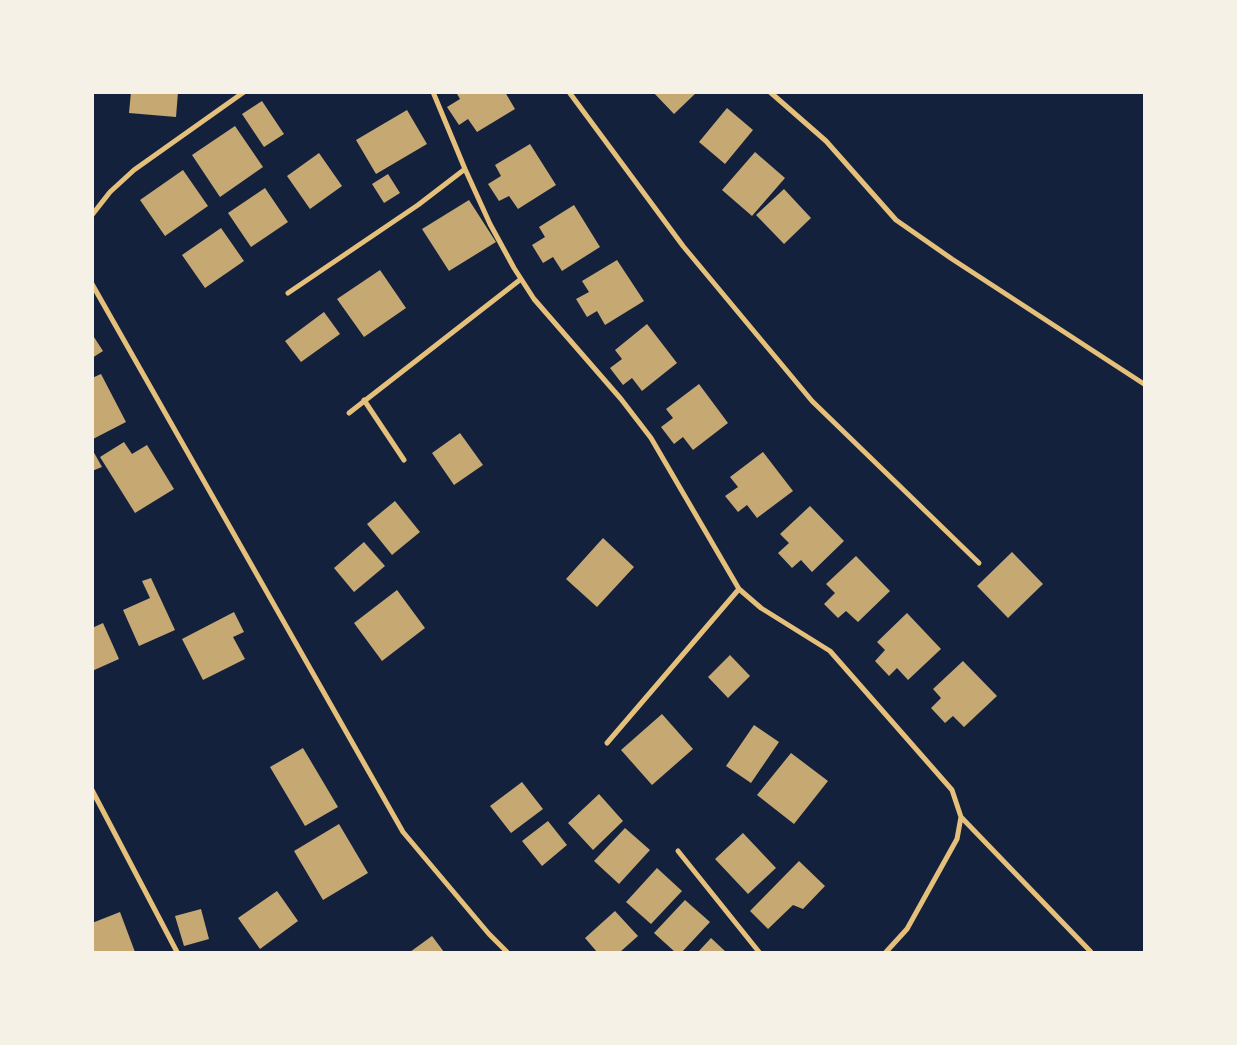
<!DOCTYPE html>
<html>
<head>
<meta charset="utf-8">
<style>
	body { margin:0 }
	#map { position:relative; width:1237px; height:1045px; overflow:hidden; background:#14213d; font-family:"IBM Plex Sans",sans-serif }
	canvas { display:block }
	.frame { position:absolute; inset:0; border:94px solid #f6f1e7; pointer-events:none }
</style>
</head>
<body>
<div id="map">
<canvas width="1237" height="1045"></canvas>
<div class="frame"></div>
</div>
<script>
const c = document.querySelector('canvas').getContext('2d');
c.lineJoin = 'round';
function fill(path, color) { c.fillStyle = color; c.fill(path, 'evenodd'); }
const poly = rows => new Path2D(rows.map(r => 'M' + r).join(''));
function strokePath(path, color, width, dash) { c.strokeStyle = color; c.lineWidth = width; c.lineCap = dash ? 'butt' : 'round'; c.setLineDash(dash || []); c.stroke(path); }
fill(poly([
	[131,92,178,92,176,117,129,113],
	[456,92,505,92,515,109,477,132,468,119,459,125,447,107,460,99],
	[653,92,697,92,674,114],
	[262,101,284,134,264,147,242,114],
	[727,108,753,130,725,164,699,142],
	[407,110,427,144,376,174,356,140],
	[235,126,263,167,220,197,192,155],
	[530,144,556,185,518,209,509,196,499,201,488,184,501,176,495,165],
	[755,152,785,178,752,216,722,190],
	[319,153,342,186,310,209,287,176],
	[183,170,208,206,165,236,140,200],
	[388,174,400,193,384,203,372,184],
	[265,188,288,222,251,247,228,213],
	[784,189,811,218,784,244,756,215],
	[469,200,496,242,449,271,422,229],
	[574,205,600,247,562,271,553,257,543,263,532,245,545,237,539,227],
	[221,228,244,261,205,288,182,255],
	[617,260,644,301,605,325,597,311,587,317,576,299,589,292,582,281],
	[380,270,406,308,364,337,337,299],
	[324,312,340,334,301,362,285,341],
	[647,324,677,363,642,391,632,378,623,385,610,368,622,359,615,350],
	[92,334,103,351,92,358],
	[101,374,126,422,93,439,92,378],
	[699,384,728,423,693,450,683,437,674,444,661,427,673,418,666,409],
	[460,433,483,465,454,485,432,453],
	[124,442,132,454,147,445,174,489,135,513,100,457],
	[92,449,102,467,92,471],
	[763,452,793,491,757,518,747,505,738,512,725,496,738,487,730,477],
	[395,501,420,532,392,555,367,524],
	[810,506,844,541,812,572,801,560,792,568,778,553,789,543,780,534],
	[603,538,634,567,597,607,566,579],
	[364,542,385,566,354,592,334,568],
	[1012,552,1043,584,1008,618,977,586],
	[856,556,890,591,858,622,846,611,838,618,824,604,835,593,826,584],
	[151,578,175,630,139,646,123,610,150,598,142,581],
	[397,590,425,628,382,661,354,623],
	[234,612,244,632,233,637,245,659,203,680,182,639],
	[907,613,941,649,908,680,897,668,889,676,875,661,885,650,877,642],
	[103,623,119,659,92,671,92,628],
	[730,655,750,676,728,698,708,677],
	[963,661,997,696,964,727,953,716,945,723,931,708,941,698,933,689],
	[662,714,693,749,652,785,621,750],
	[754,725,779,742,751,783,726,766],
	[303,748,338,807,305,826,270,767],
	[791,753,828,781,794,824,757,795],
	[522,782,543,809,511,833,490,806],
	[599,794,623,821,593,850,568,823],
	[548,821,567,845,542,866,522,841],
	[339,824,368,873,323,900,294,851],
	[625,828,650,850,619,884,594,861],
	[743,833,776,868,748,894,715,859],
	[799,861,825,886,803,909,793,905,768,929,750,911],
	[657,868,682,891,651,924,626,902],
	[277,891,298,921,260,949,238,918],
	[685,900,710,922,682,952,675,952,654,933],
	[201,909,209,939,184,946,175,916],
	[615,911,638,936,620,952,597,952,585,938],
	[120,912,135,952,92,952,92,923],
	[432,936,444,952,410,952],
	[711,938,726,952,698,952]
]), '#c6a872');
strokePath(poly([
	[433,92,465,169,490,224,514,268,534,299,621,399,651,438,739,589,761,608,830,651,952,790,961,817,957,839,907,929,886,952],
	[569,92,683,246,812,401,979,563],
	[770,92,826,141,896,220,952,259,1144,384],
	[92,215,110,192,134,170,244,92],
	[92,284,403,832,489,934,507,952],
	[288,293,418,205,465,169],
	[364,400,404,460],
	[349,413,521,279],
	[607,743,739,589],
	[92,790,177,952],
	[961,817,1091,952],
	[678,851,759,952]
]), '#e5c07b', 5);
</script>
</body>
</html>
